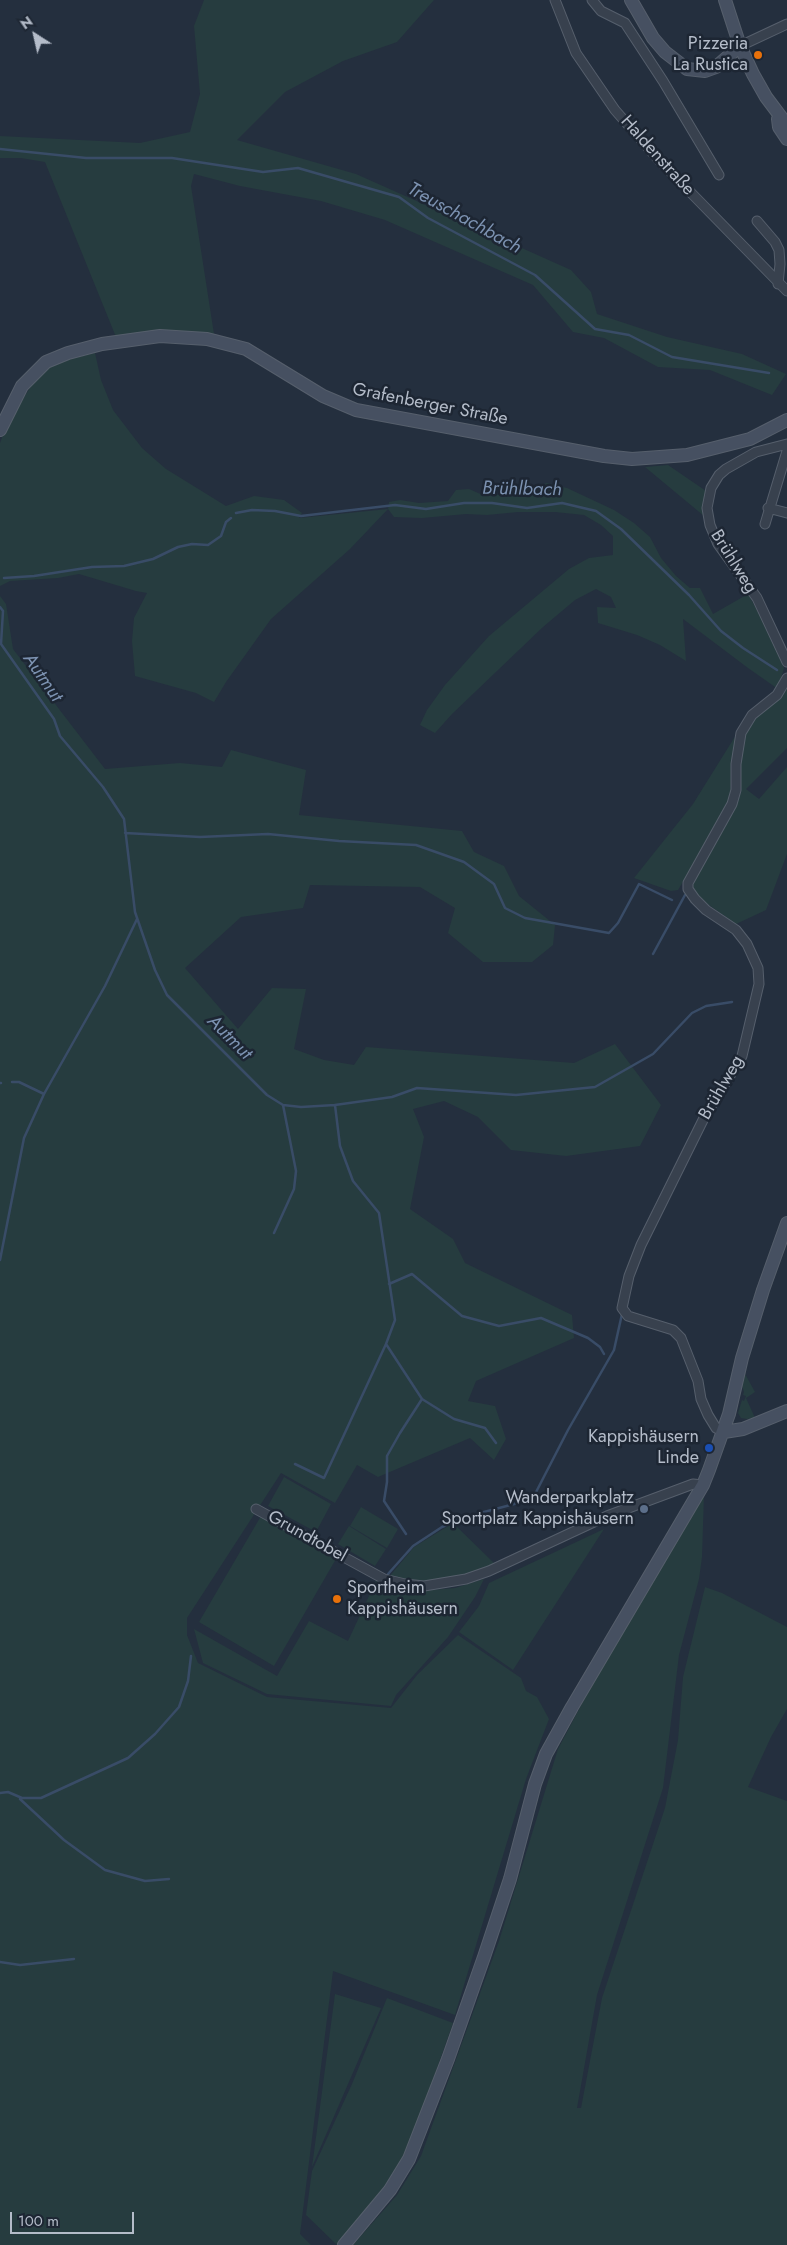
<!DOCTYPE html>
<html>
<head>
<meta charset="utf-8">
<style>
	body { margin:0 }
	#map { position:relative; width:787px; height:2245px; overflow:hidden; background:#242f3e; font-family:Jost,sans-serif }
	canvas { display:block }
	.north { position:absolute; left:10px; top:10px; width:50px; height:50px; -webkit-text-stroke:4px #1d2633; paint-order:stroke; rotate:325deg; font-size:14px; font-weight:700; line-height:20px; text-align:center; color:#b4bcc9 }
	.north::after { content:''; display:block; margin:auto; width:18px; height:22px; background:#b4bcc9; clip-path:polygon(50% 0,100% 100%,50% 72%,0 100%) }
	.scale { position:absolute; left:10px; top:2212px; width:124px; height:22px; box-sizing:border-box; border:2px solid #b4bcc9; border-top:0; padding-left:6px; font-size:15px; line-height:18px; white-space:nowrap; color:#b4bcc9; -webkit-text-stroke:4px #1d2633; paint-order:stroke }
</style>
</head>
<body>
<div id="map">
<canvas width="787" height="2245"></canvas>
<div class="north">N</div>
<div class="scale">100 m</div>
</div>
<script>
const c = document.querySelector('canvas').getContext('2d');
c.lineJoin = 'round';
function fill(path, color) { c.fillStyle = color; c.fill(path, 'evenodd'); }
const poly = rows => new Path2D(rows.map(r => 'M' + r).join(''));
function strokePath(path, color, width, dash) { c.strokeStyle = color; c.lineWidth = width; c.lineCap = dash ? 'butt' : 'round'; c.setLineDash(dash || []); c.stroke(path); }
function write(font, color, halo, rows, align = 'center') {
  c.font = font + ' Jost,sans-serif'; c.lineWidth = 5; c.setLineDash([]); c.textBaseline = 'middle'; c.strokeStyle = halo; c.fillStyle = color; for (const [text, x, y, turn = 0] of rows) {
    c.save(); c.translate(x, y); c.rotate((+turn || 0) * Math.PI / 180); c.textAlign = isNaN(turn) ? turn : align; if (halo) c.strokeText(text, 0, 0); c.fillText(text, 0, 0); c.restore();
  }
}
fill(poly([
	[204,0,434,0,397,42,343,61,285,92,237,140,356,174,571,270,591,292,597,314,667,337,742,354,786,374,772,395,710,370,658,367,604,338,573,332,533,285,385,220,321,201,240,186,194,174,191,186,214,334,160,331,116,337,45,162,21,158,0,158,0,136,140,143,190,132,200,94,194,26],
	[95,353,101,380,113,410,142,448,166,469,226,506,254,496,284,500,302,513,299,518,388,509,389,502,400,500,419,503,448,501,456,490,469,489,485,496,509,494,547,483,567,488,614,510,634,523,650,537,661,558,676,576,690,588,700,588,713,614,748,594,770,633,784,668,778,689,748,668,683,619,686,661,660,645,637,635,598,623,597,607,616,608,611,597,596,589,575,600,543,627,452,714,435,733,420,725,427,710,445,685,489,636,569,569,589,558,613,555,613,536,601,525,584,515,555,512,518,512,487,515,466,514,422,518,394,517,388,509,350,549,271,619,226,682,214,702,196,693,135,676,132,641,134,618,147,593,136,591,79,574,58,578,10,581,0,586,0,443,3,435,14,413,35,380,46,369,63,361],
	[668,465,706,491,704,516,645,467],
	[0,596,6,604,13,649,105,769,180,763,222,767,231,750,306,770,299,815,462,831,474,852,504,866,519,896,555,925,553,945,532,962,483,962,448,933,455,908,420,887,310,885,303,908,241,917,185,968,238,1029,272,988,306,989,294,1049,324,1060,354,1065,366,1047,574,1063,615,1044,661,1105,640,1146,566,1156,511,1150,478,1117,444,1101,413,1109,424,1137,410,1209,453,1239,465,1263,572,1315,574,1338,476,1381,468,1401,495,1406,506,1439,494,1460,470,1438,378,1477,357,1465,335,1503,281,1473,187,1618,187,1635,198,1663,267,1697,391,1708,417,1675,458,1635,521,1678,526,1691,537,1697,549,1719,526,1779,455,2015,333,1971,300,2234,311,2245,0,2245],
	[787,684,787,748,746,789,759,799,787,767,787,854,766,910,736,924,699,898,691,884,737,804,740,795,738,786,744,734,755,718],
	[741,727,734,787,729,805,678,890,671,891,634,878,693,804],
	[744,1372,755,1392,746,1398,755,1418,747,1419,741,1418,738,1413,742,1400,744,1401,746,1396,743,1395,744,1392,741,1383],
	[284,1477,331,1504,316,1532,268,1506],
	[704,1495,702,1557,699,1579,679,1655,663,1788,597,1995,577,2108,581,2108,602,1998,665,1808,678,1740,683,1677,705,1587,722,1593,787,1627,787,1709,771,1737,748,1787,787,1801,787,2245,353,2245,397,2195,421,2156,499,1941,558,1749,602,1666],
	[361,1507,398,1529,387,1548,350,1526],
	[261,1516,336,1559,274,1666,199,1622],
	[453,1523,495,1564,478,1572,449,1580,422,1582,400,1580,389,1577,414,1547],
	[349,1526,386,1549,375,1566,338,1544],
	[604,1529,513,1670,459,1632,479,1606,489,1583],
	[484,1579,475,1597,448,1637,396,1695,391,1706,267,1694,203,1663,194,1629,277,1676,309,1621,348,1641,376,1581,382,1584,419,1591,455,1588],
	[335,1994,381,2008,312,2167],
	[387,1998,453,2023,412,2139,397,2169,373,2205,337,2245,306,2215,312,2171,352,2084]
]), '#263c3f');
strokePath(poly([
	[0,149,86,158,172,158,263,172,298,168,399,197,428,218,535,275,595,329,629,335,672,357,769,373],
	[236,513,252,510,275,511,301,516,395,505,426,509,464,503,492,503,527,508,562,503,596,511,621,529,689,595,721,631,743,648,777,670],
	[4,578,34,576,92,567,124,566,153,559,178,547,192,544,208,545,221,536,226,522,231,518],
	[0,607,3,611,1,644,54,719,60,736,103,787,124,819,135,912,155,970,167,995,267,1095,283,1105,301,1107,335,1105,340,1146,353,1181,379,1213,395,1320,386,1344,324,1478,295,1464],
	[125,833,200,837,268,834,339,841,416,845,464,862,494,884,505,908,525,918,609,933,618,923,639,884,672,900],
	[653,954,685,895],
	[12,1082,19,1082,44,1094],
	[0,1083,1,1083],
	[335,1105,392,1097,417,1088,516,1095,595,1087,653,1054,692,1013,706,1006,732,1002],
	[274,1233,294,1189,296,1171,283,1105],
	[0,1260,24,1138,44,1094,105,986,137,919],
	[389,1284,412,1274,462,1316,499,1326,541,1318,588,1338,600,1347,604,1354],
	[386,1344,422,1399,454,1419,485,1428,496,1443],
	[406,1534,384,1501,387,1482,387,1456,400,1433,422,1399],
	[388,1574,413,1546,442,1527,465,1517,518,1503,534,1496,568,1430,614,1350,622,1314],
	[0,1793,8,1792,22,1798,41,1798,128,1758,155,1734,179,1707,188,1681,191,1656],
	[20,1799,64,1840,105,1870,145,1881,169,1879],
	[0,1962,20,1965,74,1959]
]), '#394c67', 2.5);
const street = poly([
	[555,0,576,53,615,110,657,158,787,291],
	[592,0,601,11,625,23,663,81,719,175],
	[740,46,787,24],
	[757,221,775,242,779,250,780,264,778,284],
	[787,444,756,452,726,469,719,475,711,488,707,508,710,525,718,544,757,598,787,662],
	[768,508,787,513],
	[765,524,787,451],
	[724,1432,716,1428,708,1415,701,1399,698,1381,681,1338,673,1330,628,1316,622,1308,629,1276,641,1245,705,1116,742,1056,759,984,758,968,747,944,736,930,706,910,695,899,688,889,688,883,732,804,736,790,736,764,741,733,752,715,777,695,787,678],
	[256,1509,384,1579,405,1584,424,1586,466,1579,489,1571,607,1516,693,1484,703,1485]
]);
const secondary = poly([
	[631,0,653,38,665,52,687,69,705,71,716,67,740,46],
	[725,0,740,46,753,74,766,97,787,125],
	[778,119,779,127,787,139],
	[0,430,22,386,46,362,68,353,102,344,160,336,207,339,246,349,323,396,356,410,604,456,632,459,687,455,750,439,787,420],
	[724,1432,743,1429,787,1411],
	[344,2245,390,2190,409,2159,448,2059,484,1957,510,1879,535,1784,546,1754,572,1707,703,1485,709,1470,729,1414,742,1358,763,1290,787,1223]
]);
strokePath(street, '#565f6c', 11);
strokePath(secondary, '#565f6c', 14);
strokePath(street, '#38414e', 9);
strokePath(secondary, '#465061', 12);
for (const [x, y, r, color] of [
	[758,55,5,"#e8710a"],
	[709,1448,5,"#1a4fb4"],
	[644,1509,5,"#5c6f8a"],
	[337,1599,5,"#e8710a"]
]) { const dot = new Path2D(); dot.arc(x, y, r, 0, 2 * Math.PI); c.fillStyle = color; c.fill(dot); strokePath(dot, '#1d2633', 2); }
write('18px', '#b4bcc9', '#1d2633', [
	["Pizzeria",748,45],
	["La Rustica",748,66],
	["Kappishäusern",699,1438],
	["Linde",699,1459],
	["Wanderparkplatz",634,1499],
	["Sportplatz Kappishäusern",634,1520],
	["Sportheim",347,1589,"left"],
	["Kappishäusern",347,1610,"left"]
], 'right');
write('18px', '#b4bcc9', '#1d2633', [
	["Haldenstraße",657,156,48],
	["Grafenberger Straße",430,405,11],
	["Brühlweg",733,562,58],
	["Brühlweg",722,1088,-60],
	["Grundtobel",307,1537,29]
]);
write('italic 19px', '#7c92b1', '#1d2633', [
	["Treuschachbach",464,219,29],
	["Brühlbach",522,490,1],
	["Autmut",42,678,55],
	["Autmut",229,1038,45]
]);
</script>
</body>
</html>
